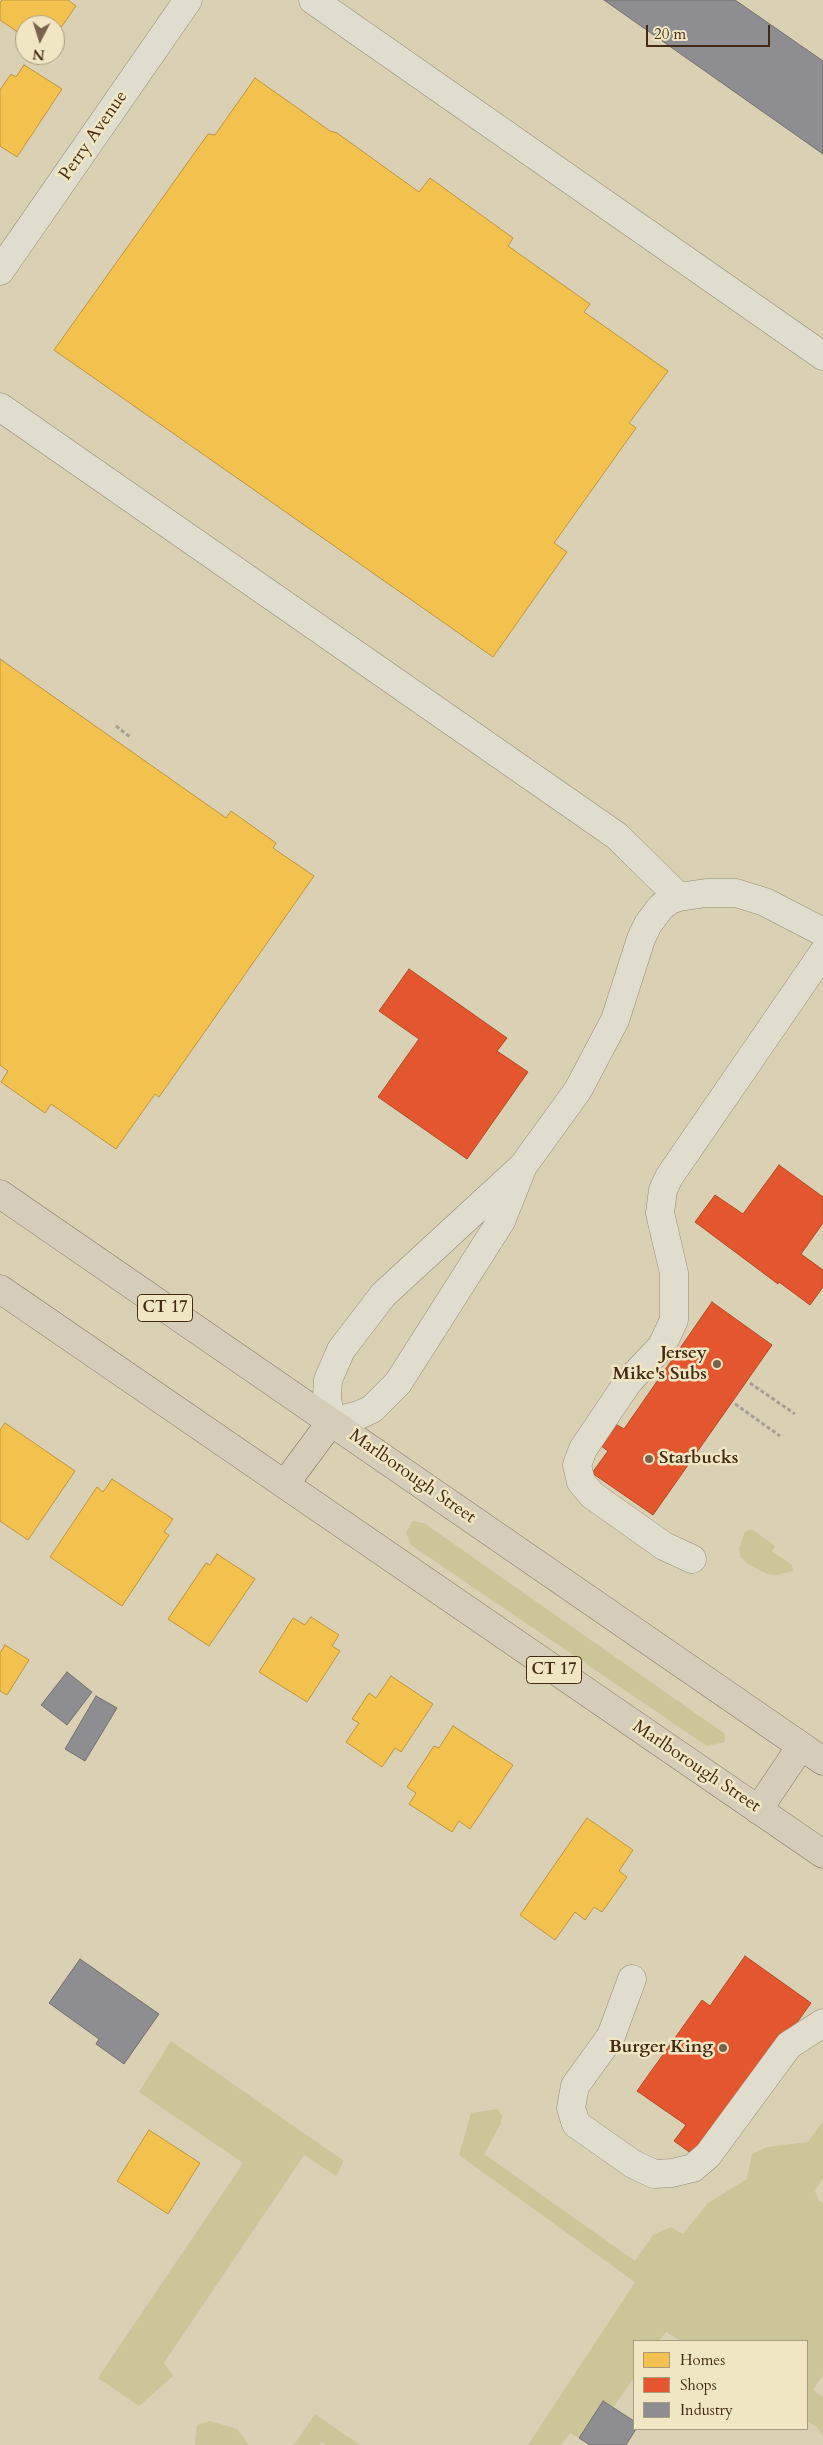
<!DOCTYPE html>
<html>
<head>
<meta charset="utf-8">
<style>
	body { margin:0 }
	#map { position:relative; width:823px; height:2445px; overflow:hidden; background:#dad0b4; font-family:Cardo,serif }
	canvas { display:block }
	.legend { position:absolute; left:633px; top:2340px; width:175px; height:90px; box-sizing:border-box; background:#f1e6c4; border:1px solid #ab9b7e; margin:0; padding:6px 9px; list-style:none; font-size:15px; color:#432a14 }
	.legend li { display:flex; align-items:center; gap:10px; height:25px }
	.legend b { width:25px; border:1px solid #ab9b7e }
	.north { position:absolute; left:15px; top:15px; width:50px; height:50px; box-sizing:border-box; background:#f1e6c4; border:1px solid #ab9b7e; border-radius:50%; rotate:185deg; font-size:14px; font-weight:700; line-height:20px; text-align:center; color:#432a14 }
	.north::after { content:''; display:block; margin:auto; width:18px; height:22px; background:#78644c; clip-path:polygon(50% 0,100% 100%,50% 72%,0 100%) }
	.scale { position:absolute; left:646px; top:25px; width:124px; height:22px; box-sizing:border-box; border:2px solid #432a14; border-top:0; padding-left:6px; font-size:15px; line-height:18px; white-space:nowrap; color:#432a14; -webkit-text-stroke:4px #f1e6c4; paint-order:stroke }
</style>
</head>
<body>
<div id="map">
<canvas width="823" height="2445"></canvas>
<ul class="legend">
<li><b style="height:14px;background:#f2c14e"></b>Homes</li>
<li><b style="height:14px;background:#e4572e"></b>Shops</li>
<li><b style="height:14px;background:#8d8d92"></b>Industry</li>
</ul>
<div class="north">N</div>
<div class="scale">20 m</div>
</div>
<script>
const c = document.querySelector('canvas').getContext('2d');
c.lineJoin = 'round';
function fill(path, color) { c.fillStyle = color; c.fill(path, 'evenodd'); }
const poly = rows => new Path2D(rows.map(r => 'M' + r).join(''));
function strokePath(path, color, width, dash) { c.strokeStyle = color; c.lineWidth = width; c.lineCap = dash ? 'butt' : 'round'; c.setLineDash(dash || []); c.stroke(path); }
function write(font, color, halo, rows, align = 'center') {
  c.font = font + ' Cardo,serif'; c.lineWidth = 5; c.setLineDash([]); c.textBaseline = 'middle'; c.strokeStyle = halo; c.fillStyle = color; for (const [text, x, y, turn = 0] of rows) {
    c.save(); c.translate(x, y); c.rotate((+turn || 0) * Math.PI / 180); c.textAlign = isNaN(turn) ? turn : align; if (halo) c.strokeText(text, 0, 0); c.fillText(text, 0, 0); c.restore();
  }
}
fill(poly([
	[412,1521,424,1523,725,1734,725,1742,707,1746,411,1545,406,1533],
	[749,1530,753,1530,775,1546,772,1551,792,1565,793,1571,777,1575,767,1574,748,1564,741,1557,739,1549,745,1532],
	[171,2041,344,2161,336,2176,304,2155,164,2363,173,2376,139,2406,98,2378,243,2163,139,2092],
	[498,2109,502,2115,501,2123,484,2154,635,2261,653,2235,671,2227,683,2234,708,2203,747,2179,752,2154,767,2147,808,2142,823,2121,823,2178,815,2191,819,2201,823,2203,823,2375,813,2390,823,2397,823,2437,818,2428,807,2421,807,2341,681,2341,666,2332,659,2341,634,2341,634,2377,613,2408,603,2401,579,2438,570,2433,561,2445,528,2445,635,2282,459,2155,471,2113],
	[315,2414,360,2445,326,2445,322,2442,320,2445,294,2445],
	[210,2421,237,2429,249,2445,197,2445,195,2444,197,2425]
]), '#cbc598');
const homes = poly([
	[2,0,68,0,76,6,55,36,55,25,25,25,25,37,0,20,0,3,2,0],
	[24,65,62,89,17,157,0,146,0,90,11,74,16,77,24,65],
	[255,78,330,131,337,133,419,192,430,178,513,238,508,246,590,304,584,312,668,371,629,423,636,428,554,543,567,552,493,657,54,350,208,134,215,135,255,78],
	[0,659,226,818,231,811,276,843,273,848,314,876,159,1097,155,1094,116,1149,51,1104,45,1113,1,1082,8,1071,0,1065,0,659],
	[5,1423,75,1471,28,1540,0,1521,0,1430,5,1423],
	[112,1479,173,1519,164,1532,169,1535,122,1606,50,1557,97,1487,103,1492,112,1479],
	[217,1554,255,1579,209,1646,168,1619,206,1563,210,1565,217,1554],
	[311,1617,339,1635,332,1646,340,1651,307,1702,259,1672,293,1618,305,1625,311,1617],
	[5,1645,29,1660,7,1695,0,1691,0,1653,5,1645],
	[391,1676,433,1704,401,1752,395,1748,382,1767,346,1742,359,1723,352,1719,369,1693,376,1698,391,1676],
	[453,1726,513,1765,470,1829,459,1821,452,1832,409,1804,416,1793,407,1787,434,1746,439,1748,453,1726],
	[587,1818,633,1850,619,1871,627,1877,602,1912,594,1907,585,1920,575,1912,555,1940,520,1915,587,1818],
	[149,2130,200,2163,168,2214,117,2181,149,2130]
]);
fill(homes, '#f2c14e');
strokePath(homes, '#be943d', 1);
const shops = poly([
	[409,969,507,1038,497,1051,528,1072,467,1159,378,1097,419,1039,379,1011,409,969],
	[779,1165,823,1197,823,1223,801,1254,823,1270,823,1287,810,1305,779,1282,778,1284,695,1222,715,1195,743,1214,779,1165],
	[712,1302,772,1345,653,1515,592,1473,608,1451,597,1443,612,1422,624,1429,712,1302],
	[745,1956,811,2003,699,2159,674,2141,686,2125,637,2091,702,2000,710,2006,745,1956]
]);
fill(shops, '#e4572e');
strokePath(shops, '#b44a26', 1);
const industry = poly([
	[604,0,735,0,823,61,823,154,604,0],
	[67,1672,92,1692,67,1725,41,1705,67,1672],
	[96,1696,117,1708,85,1761,65,1749,96,1696],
	[80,1959,159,2014,124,2064,96,2044,99,2039,49,2003,80,1959],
	[603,2401,634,2421,634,2429,636,2429,626,2445,590,2445,579,2438,603,2401]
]);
fill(industry, '#8d8d92');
strokePath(industry, '#776f6c', 1);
const minor = poly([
	[313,0,823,356],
	[0,271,188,0],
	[0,407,617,836,679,897],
	[523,1166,501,1221,398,1383,372,1409,359,1415,331,1422,327,1398,328,1380,341,1350,383,1295,523,1166,578,1090,615,1020,641,939,648,924,661,907,670,900,679,897,706,893,736,893,765,902,823,932],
	[692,1559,664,1546,592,1495,581,1482,577,1465,583,1449,628,1382,662,1346,674,1320,674,1273,660,1213,663,1190,669,1177,823,953],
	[632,1979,611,2036,575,2086,571,2108,576,2124,633,2164,654,2174,672,2173,693,2168,708,2155,789,2045,823,2023]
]);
const highway = poly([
	[0,1194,823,1761],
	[0,1289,823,1854],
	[285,1484,331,1422],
	[758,1810,801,1746]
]);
strokePath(minor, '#948b79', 29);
strokePath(highway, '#7f7564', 29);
strokePath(poly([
	[116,726,130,737],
	[750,1383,795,1414],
	[735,1404,780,1436]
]), '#a5a093', 3, [4, 2.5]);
strokePath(minor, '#e1ddce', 28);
strokePath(highway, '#d5cdba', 28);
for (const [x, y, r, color] of [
	[717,1364,5,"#78644c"],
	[649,1459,5,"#78644c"],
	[723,2048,5,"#78644c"]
]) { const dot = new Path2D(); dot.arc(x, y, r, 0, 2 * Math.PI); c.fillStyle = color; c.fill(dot); strokePath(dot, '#f1e6c4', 2); }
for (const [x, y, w] of [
	[165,1308,55],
	[554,1670,55]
]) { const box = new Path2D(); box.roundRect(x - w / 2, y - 13.5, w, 27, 4); c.fillStyle = '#f1e6c4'; c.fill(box); strokePath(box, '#432a14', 1); }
write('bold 16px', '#432a14', null, [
	["CT 17",165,1308],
	["CT 17",554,1670]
]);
write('18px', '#432a14', '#f1e6c4', [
	["Perry Avenue",94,136,-55],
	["Marlborough Street",412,1477,35],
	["Marlborough Street",696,1767,34]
]);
write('bold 18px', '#432a14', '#f1e6c4', [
	["Jersey",707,1354],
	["Mike's Subs",707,1375],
	["Starbucks",659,1459,"left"],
	["Burger King",713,2048]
], 'right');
</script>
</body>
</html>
